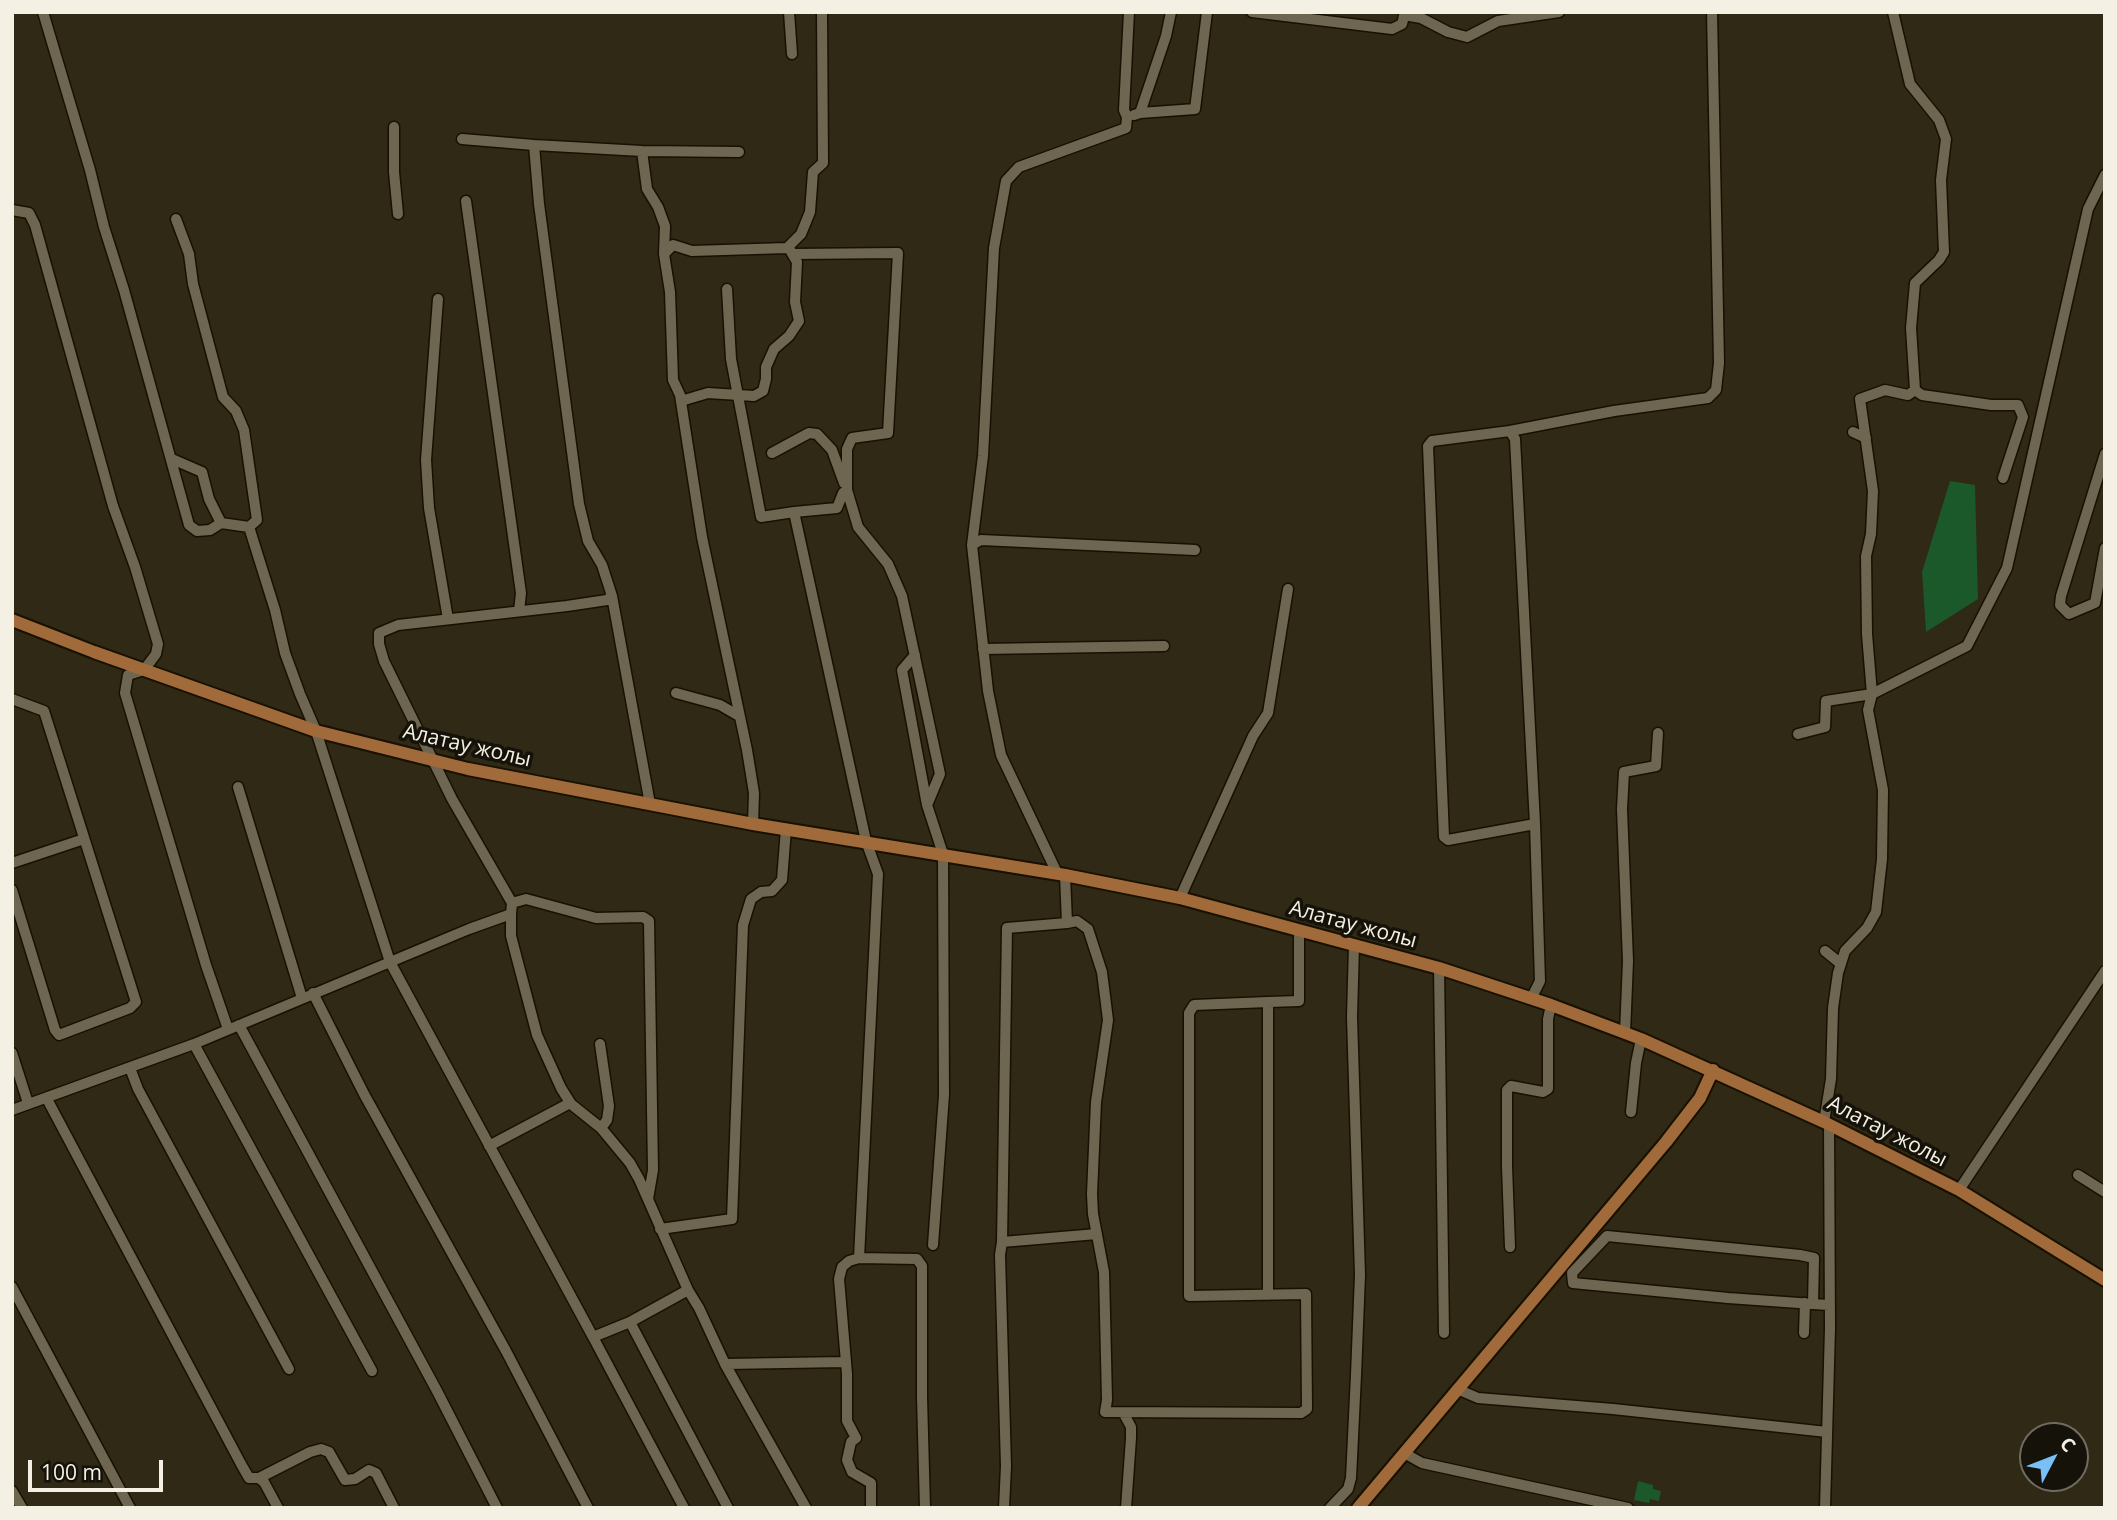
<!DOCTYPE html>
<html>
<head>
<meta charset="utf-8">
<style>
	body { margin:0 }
	#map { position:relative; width:2117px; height:1520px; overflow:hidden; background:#302915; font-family:"Open Sans",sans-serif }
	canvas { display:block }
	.frame { position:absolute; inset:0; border:14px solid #f5f0e4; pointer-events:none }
	.north { position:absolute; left:2019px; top:1422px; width:70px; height:70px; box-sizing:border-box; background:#151209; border:2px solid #6f6b61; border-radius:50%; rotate:48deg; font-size:19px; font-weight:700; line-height:28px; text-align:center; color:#f5f0e4 }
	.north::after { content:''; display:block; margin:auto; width:24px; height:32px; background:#79bff8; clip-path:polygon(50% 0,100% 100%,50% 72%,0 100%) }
	.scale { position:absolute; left:28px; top:1460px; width:135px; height:32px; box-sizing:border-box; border:4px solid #f5f0e4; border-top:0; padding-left:9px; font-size:21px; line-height:24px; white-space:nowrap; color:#f5f0e4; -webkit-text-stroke:5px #151209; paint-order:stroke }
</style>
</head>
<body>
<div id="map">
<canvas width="2117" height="1520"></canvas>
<div class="frame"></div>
<div class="north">С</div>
<div class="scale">100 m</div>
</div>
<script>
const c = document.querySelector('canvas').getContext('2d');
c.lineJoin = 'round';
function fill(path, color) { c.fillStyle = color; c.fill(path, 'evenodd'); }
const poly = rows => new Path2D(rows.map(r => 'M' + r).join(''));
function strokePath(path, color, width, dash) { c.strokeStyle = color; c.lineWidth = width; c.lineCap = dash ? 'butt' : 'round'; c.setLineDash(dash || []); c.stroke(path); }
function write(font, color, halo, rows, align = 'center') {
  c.font = font + ' "Open Sans",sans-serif'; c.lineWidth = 7; c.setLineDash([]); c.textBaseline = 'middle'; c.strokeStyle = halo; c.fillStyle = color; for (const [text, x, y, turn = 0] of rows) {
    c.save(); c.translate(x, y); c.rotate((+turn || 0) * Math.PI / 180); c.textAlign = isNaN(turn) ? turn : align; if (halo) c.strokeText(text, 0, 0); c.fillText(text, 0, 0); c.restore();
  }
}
fill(poly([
	[1950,481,1975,485,1978,599,1926,632,1922,572],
	[1638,1481,1653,1485,1653,1489,1661,1491,1659,1501,1650,1499,1649,1503,1634,1500]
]), '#1b582a');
const minor = poly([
	[43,12,90,170,104,227,124,290,189,525,197,531,210,530,221,523,249,527,275,610,285,653,300,694,316,731,390,962,593,1337,630,1322,688,1290],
	[789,12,792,54],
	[1252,12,1392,29,1402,24,1405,12],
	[1404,15,1421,18,1448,32,1467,37,1498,21,1559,12],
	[1140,113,1195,109,1207,12],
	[1134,115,1140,113,1166,36,1171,12],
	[394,127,394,172,398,214],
	[462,139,534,145],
	[642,151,647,189,658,207,665,226,664,254,670,292,673,380,680,395,702,537,747,750,754,793,753,824],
	[466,201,521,593,519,611],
	[12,210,29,213,35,225,113,506,135,567,158,644,156,654,144,670,128,675,125,693,206,965,228,1029],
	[176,219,189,254,193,284,223,397,236,411,244,430,257,520,249,527],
	[664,254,673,245,692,251,787,248,801,234,810,212,813,172,823,163,822,12],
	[793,254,898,253,888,433,852,438,847,449,847,490],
	[727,289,731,359,761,517,794,512],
	[438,299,426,460,429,508,448,619],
	[1915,390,1922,395,1943,398,1991,405,2018,405,2023,417,2003,478],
	[681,401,708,393,754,396,763,391,766,379,766,367,774,349,789,336,799,321,795,302,797,262,790,250],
	[1510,431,1614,411,1708,398,1716,390,1719,363,1712,12],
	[1853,432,1866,438],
	[772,453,809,433,817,434,832,450,844,483],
	[2105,454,2061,596,2060,605,2069,614,2095,603,2105,548],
	[172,459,202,472,209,499,221,523],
	[972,545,983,456,994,248,1006,181,1019,167,1126,128,1127,117,1124,110,1129,12],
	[612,596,650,804],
	[983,649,1164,646],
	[915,655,902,670,927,805],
	[676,693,720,705,739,716],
	[12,699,44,711,136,1002,130,1008,59,1035,55,1030,12,890],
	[1798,734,1825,727,1826,701,1872,694,1867,634,1866,556,1871,534,1873,491,1860,399,1885,390,1908,395,1915,390,1911,328,1915,283,1939,260,1944,252,1941,180,1946,139,1939,120,1910,84,1893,12],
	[238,787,302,998],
	[12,863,84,839],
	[1057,873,1001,755,988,691,972,545,981,540,1195,550],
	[1065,875,1067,923,1077,921,1088,929,1102,972,1108,1020,1096,1102,1092,1194,1093,1214,1104,1272,1107,1400,1105,1412,1301,1413,1307,1409,1306,1294,1189,1296,1189,1013,1194,1005,1268,1002],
	[1180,898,1253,736,1268,713,1288,589],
	[512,903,526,899,596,918,643,917,649,921,653,1170,648,1199],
	[511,914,511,936,537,1035,561,1088,571,1104,601,1128,630,1163,639,1179,688,1290,699,1308,725,1364,806,1508],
	[1825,951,1841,964],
	[1439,968,1444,1333],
	[313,993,364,1094,506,1351,588,1508],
	[1531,999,1540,981,1535,824,1515,439,1510,431,1432,441,1428,446,1444,837,1448,840,1535,824],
	[239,1025,437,1391,497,1508],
	[1625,1033,1628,961,1622,809,1624,772,1656,766,1658,733],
	[194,1044,372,1371],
	[600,1044,609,1106,607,1120,601,1128],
	[12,1053,28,1103],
	[130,1068,138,1089,289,1369],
	[47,1099,241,1464,249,1478,259,1478,264,1482,278,1508],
	[12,1110,194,1044,469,929,511,914,512,903,452,799,384,661,379,644,379,633,398,625,567,606,607,600,612,596,602,565,588,541,579,504,539,204,534,145,642,151,739,152],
	[1631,1112,1636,1063,1641,1039],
	[1824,1122,1831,1079,1833,1008,1838,973,1845,951,1867,928,1876,912,1882,859,1883,790,1868,710,1872,694,1967,646,2007,568,2088,209,2105,175],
	[489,1146,570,1103],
	[2078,1175,2105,1192],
	[1959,1190,2105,971],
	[660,1229,732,1219,743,925,751,899,761,892,772,891,782,880,786,829],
	[1002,1242,1097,1234],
	[1510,1247,1507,1167,1507,1090,1511,1086,1543,1092,1548,1089,1548,1019,1551,1005],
	[859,1258,878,874,866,841,794,512,837,508,843,493,847,490,858,527,888,564,902,596,940,774,927,805,943,854,944,1095,933,1245],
	[12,1287,130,1508],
	[1268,1295,1268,1002,1299,1001,1299,930],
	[1813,1304,1814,1258,1800,1255,1607,1236,1572,1273,1573,1283,1728,1298,1813,1304,1829,1305],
	[630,1322,728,1508],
	[1804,1333,1805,1303],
	[593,1337,684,1508],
	[725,1364,845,1362],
	[1457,1389,1478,1398,1613,1409,1827,1432],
	[1124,1414,1131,1427,1131,1438,1126,1508],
	[1404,1453,1422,1463,1628,1508],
	[259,1478,310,1452,321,1449,329,1452,345,1480,355,1479,369,1470,376,1473,394,1508],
	[12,1491,22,1508],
	[871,1508,871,1483,852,1472,847,1460,851,1442,856,1438,847,1421,847,1374,839,1279,842,1267,849,1261,859,1258,917,1259,922,1266,922,1397,925,1508],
	[1004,1508,1006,1466,1000,1255,1002,1242,1007,928,1067,923],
	[1330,1508,1348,1489,1351,1478,1356,1375,1360,1275,1352,1017,1354,945],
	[1825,1508,1830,1328,1829,1124]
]);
const major = poly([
	[12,620,94,652,316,731,468,769,753,824,1065,875,1180,898,1439,968,1551,1005,1641,1039,1824,1122,1959,1190,2105,1280],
	[1358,1508,1666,1142,1700,1098,1713,1070]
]);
strokePath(minor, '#181101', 13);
strokePath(major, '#181101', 16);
strokePath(minor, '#6e6650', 10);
strokePath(major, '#a06a3b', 12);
write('21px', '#f5f0e4', '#151209', [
	["Алатау жолы",467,746,13],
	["Алатау жолы",1353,925,15],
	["Алатау жолы",1887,1132,27]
]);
</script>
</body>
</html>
